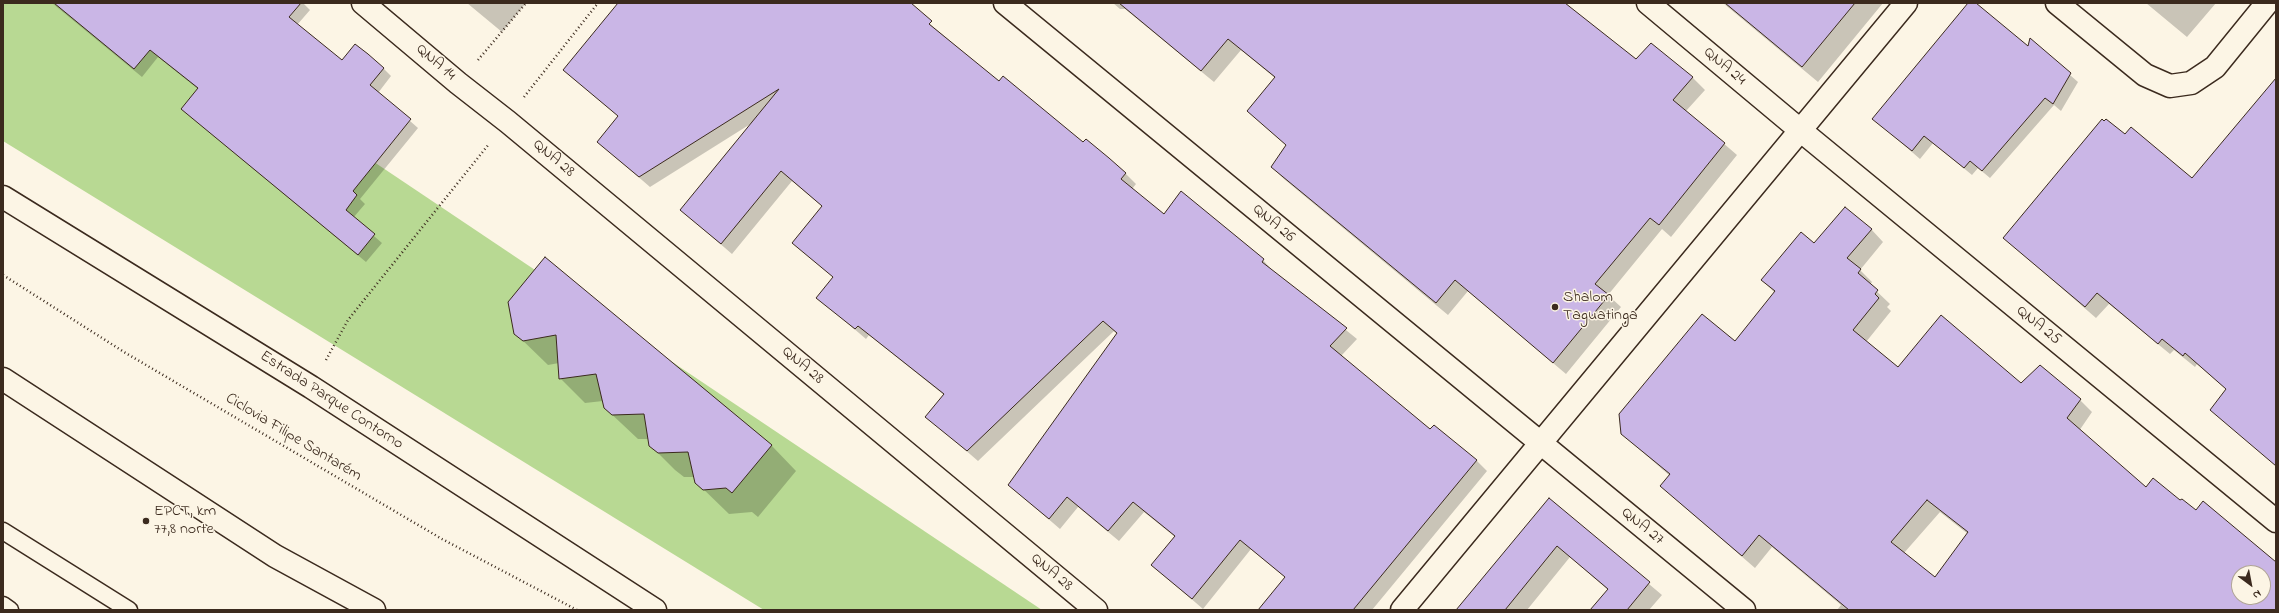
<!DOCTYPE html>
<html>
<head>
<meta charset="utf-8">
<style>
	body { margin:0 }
	#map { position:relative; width:2279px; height:613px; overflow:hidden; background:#fcf5e5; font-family:"Indie Flower",sans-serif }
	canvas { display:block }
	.frame { position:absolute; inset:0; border:4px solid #3b2a1e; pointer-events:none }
	.north { position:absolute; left:2231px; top:565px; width:40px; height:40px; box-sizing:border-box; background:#fcf5e5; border:1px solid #afa495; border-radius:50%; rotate:148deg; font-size:11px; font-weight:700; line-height:16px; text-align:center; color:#3b2a1e }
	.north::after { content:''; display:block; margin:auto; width:14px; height:18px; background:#3b2a1e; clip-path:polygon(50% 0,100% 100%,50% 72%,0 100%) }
</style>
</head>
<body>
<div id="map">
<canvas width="2279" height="613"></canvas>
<div class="frame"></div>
<div class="north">N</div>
</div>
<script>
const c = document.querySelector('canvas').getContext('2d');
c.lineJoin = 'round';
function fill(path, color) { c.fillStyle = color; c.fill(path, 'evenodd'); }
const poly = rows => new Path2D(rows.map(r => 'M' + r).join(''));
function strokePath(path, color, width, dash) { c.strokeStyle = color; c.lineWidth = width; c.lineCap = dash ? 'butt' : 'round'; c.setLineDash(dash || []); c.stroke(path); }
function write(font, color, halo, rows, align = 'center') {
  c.font = font + ' "Indie Flower",sans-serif'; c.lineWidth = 3; c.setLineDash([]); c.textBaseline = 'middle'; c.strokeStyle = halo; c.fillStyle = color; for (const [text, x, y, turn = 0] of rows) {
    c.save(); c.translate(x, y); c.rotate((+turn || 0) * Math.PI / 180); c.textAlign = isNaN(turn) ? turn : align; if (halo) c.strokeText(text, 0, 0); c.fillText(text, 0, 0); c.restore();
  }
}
fill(poly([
	[3,3,137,3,1042,610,764,610,3,141]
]), '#b8d993');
fill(poly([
	[52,3,303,3,310,10,297,25,342,62,383,68,391,76,378,93,418,128,360,199,365,204,353,218,382,243,366,262,190,116,198,89,158,57,142,77],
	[467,3,526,3,502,32],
	[619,3,905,3,999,82,1125,173,1136,184,1132,189,1164,216,1263,260,1273,271,1357,339,1341,356,1431,431,1477,461,1487,471,1372,610,1259,610,1286,578,1251,549,1203,609,1152,565,1175,537,1144,512,1119,541,1078,507,1060,529,1009,485,1117,334,1114,331,978,461,927,417,944,395,869,335,866,339,818,298,834,278,794,243,823,207,792,181,732,254,681,210,752,123,650,187,598,142,619,117,564,70],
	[1113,3,1569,3,1567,5,1636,61,1651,44,1693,78,1705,90,1686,111,1737,155,1671,237,1662,229,1608,295,1621,307,1566,374,1468,291,1448,315,1284,179,1272,167,1287,146,1248,111,1275,78,1241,50,1214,82,1125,9,1120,9],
	[1723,3,1883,3,1818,82],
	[1969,3,1975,3,2029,48,2030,40,2078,82,2061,111,2054,105,1990,178,1978,168,1972,175,1933,143,1920,159,1874,119],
	[2146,3,2216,3,2187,37],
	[2276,80,2276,465,2211,410,2227,390,2197,364,2195,367,2174,350,2170,354,2109,304,2096,318,2004,238,2125,136,2192,179],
	[1871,229,1883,242,1860,270,1872,282,1870,285,1890,304,1887,307,1891,311,1866,342,1898,368,2021,384,2080,400,2092,412,2079,431,2146,489,2180,502,2276,564,2276,610,1837,610,1841,605,1772,547,1755,568,1674,498,1661,486,1670,476,1622,434,1735,342,1775,293,1762,280,1815,244],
	[1940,512,1968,534,1935,578,1904,553],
	[2239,573,2263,573,2263,597,2239,597],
	[545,258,772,446,796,471,758,517,752,512,729,514,696,482,694,477,684,477,675,470,650,445,649,439,638,439,605,408,603,401,585,403,560,378,559,363,548,365,515,333],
	[1549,500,1662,595,1649,610,1591,610,1608,590,1570,557,1527,610,1457,610]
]), '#0003');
const building = poly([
	[54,3,301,3,289,17,342,60,355,44,368,54,384,68,370,85,411,119,353,191,357,195,346,210,375,234,358,255,181,109,198,88,150,50,134,69,54,3],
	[618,3,911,3,932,21,929,24,999,81,1003,76,1083,142,1086,139,1109,158,1126,173,1121,179,1164,214,1181,191,1264,259,1262,262,1347,328,1330,346,1430,429,1434,425,1477,460,1353,610,1258,610,1285,577,1240,540,1192,599,1151,565,1175,536,1133,502,1108,531,1067,497,1049,519,1008,485,1117,333,1103,321,967,451,925,417,944,394,858,326,855,329,816,298,833,277,792,243,822,206,781,171,721,244,680,210,779,89,639,177,597,142,618,116,563,70,618,3],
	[1119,3,1565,3,1636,59,1651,43,1693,77,1673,100,1725,143,1659,225,1650,218,1595,284,1609,295,1553,363,1455,280,1436,303,1271,167,1286,145,1247,111,1275,77,1228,39,1201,71,1119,3],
	[1725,3,1855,3,1802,67,1725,3],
	[1968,3,1976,3,2028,46,2030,38,2071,73,2053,104,2045,98,1982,171,1970,161,1964,168,1924,136,1912,151,1872,119,1968,3],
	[2276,78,2276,466,2210,410,2226,389,2185,353,2183,356,2162,339,2158,344,2097,293,2085,307,2003,238,2102,119,2104,121,2106,119,2125,134,2131,127,2192,178,2276,78],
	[1845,207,1872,229,1847,258,1861,269,1858,273,1878,290,1875,294,1879,298,1853,330,1898,367,1941,315,2021,383,2040,365,2081,399,2067,418,2146,487,2153,478,2180,500,2182,499,2196,510,2203,501,2276,562,2276,610,1849,610,1759,535,1742,556,1660,486,1670,474,1621,434,1619,414,1702,314,1735,341,1775,291,1761,280,1801,232,1814,243,1845,207],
	[1927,500,1968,532,1935,577,1891,542,1927,500],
	[2239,573,2263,573,2263,597,2239,597,2239,573],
	[545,257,772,445,732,493,726,488,703,490,695,483,688,452,658,453,649,446,644,414,612,415,604,408,596,374,559,379,556,335,523,341,514,334,508,302,545,257],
	[1549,498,1650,582,1627,610,1590,610,1608,589,1557,546,1505,610,1456,610,1549,498]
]);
fill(building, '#cab6e6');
strokePath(building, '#3b2a1e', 1);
const lane = poly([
	[3,531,129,610],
	[3,605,10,610]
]);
const street = poly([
	[363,3,458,83,508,122,1096,610],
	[1005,3,1744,610],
	[1648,3,1800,130,2276,521],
	[2057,3,2145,75,2170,86,2191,83,2215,67,2267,3]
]);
const secondary = poly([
	[1402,610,1906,3]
]);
const highway = poly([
	[3,197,311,387,655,610],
	[3,379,275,556,374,610]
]);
strokePath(lane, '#3b2a1e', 19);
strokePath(street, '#3b2a1e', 25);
strokePath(secondary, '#3b2a1e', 25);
strokePath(highway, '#3b2a1e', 25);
strokePath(poly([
	[478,60,526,3],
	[524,97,598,3],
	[3,275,124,352,442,539,577,610],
	[326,360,348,320,489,144]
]), '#3b2a1e', 2.5, [1, 3]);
strokePath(lane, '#fcf5e5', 16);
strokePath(street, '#fcf5e5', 22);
strokePath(secondary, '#fcf5e5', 22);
strokePath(highway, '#fcf5e5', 22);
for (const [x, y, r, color] of [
	[1555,307,4,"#3b2a1e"],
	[146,521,4,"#3b2a1e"]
]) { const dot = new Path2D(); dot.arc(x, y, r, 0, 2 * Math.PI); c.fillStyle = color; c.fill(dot); strokePath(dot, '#fcf5e5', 1.5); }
write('16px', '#3b2a1e', '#fcf5e5', [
	["QNA 14",435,63,41],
	["QNA 24",1724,67,40],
	["QNA 28",553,159,40],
	["QNA 26",1273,224,40],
	["QNA 25",2038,326,39],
	["QNA 28",802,366,40],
	["Estrada Parque Contorno",331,401,33],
	["Ciclovia Filipe Santarém",293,438,31],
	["QNA 27",1642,527,39],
	["QNA 28",1051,573,40]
]);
write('16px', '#3b2a1e', '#fcf5e5', [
	["Shalom",1563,298],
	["Taguatinga",1563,316],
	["EPCT, km",154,512],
	["77,8 norte",154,530]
], 'left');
</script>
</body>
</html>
